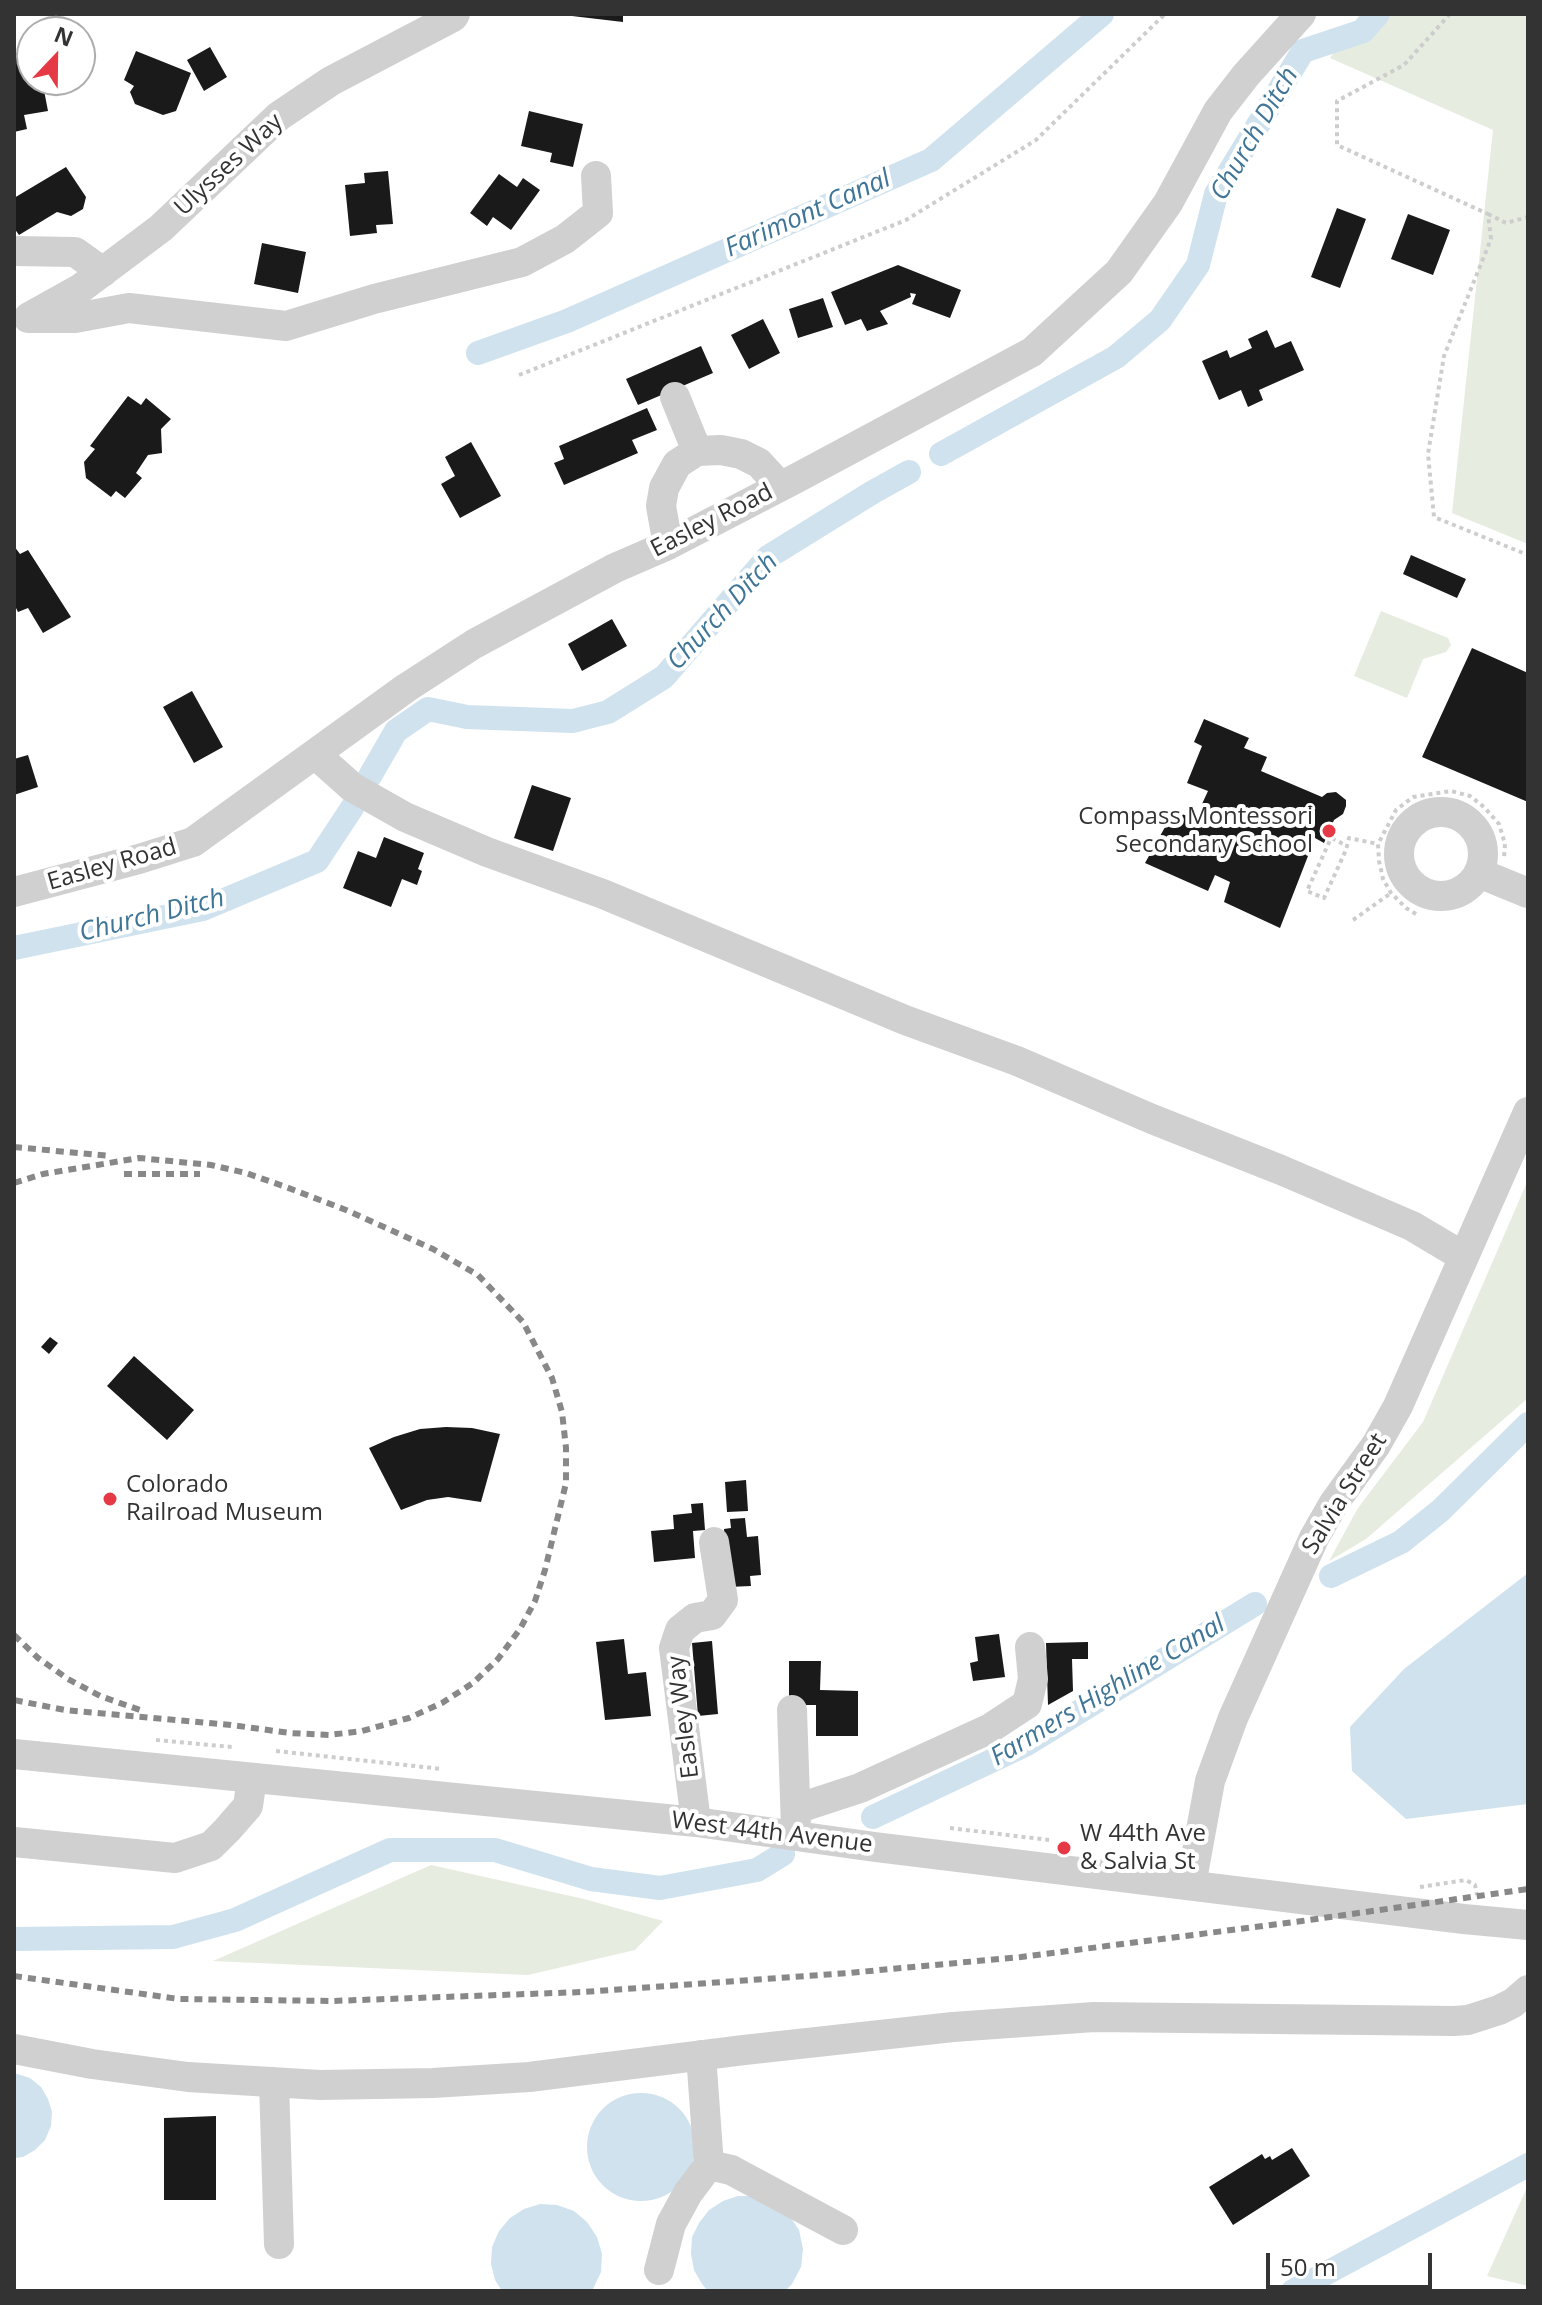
<!DOCTYPE html>
<html>
<head>
<meta charset="utf-8">
<style>
	body { margin:0 }
	#map { position:relative; width:1542px; height:2305px; overflow:hidden; background:#fff; font-family:"Open Sans",sans-serif }
	canvas { display:block }
	.frame { position:absolute; inset:0; border:16px solid #333; pointer-events:none }
	.north { position:absolute; left:16px; top:16px; width:80px; height:80px; box-sizing:border-box; background:#fff; border:2px solid #adadad; border-radius:50%; rotate:22deg; font-size:22px; font-weight:700; line-height:32px; text-align:center; color:#333 }
	.north::after { content:''; display:block; margin:auto; width:28px; height:36px; background:#e63946; clip-path:polygon(50% 0,100% 100%,50% 72%,0 100%) }
	.scale { position:absolute; left:1266px; top:2253px; width:166px; height:36px; box-sizing:border-box; border:4px solid #333; border-top:0; padding-left:10px; font-size:24px; line-height:28px; white-space:nowrap; color:#333; -webkit-text-stroke:6px #fff; paint-order:stroke }
</style>
</head>
<body>
<div id="map">
<canvas width="1542" height="2305"></canvas>
<div class="frame"></div>
<div class="north">N</div>
<div class="scale">50 m</div>
</div>
<script>
const c = document.querySelector('canvas').getContext('2d');
c.lineJoin = 'round';
function fill(path, color) { c.fillStyle = color; c.fill(path, 'evenodd'); }
const poly = rows => new Path2D(rows.map(r => 'M' + r).join(''));
function strokePath(path, color, width, dash) { c.strokeStyle = color; c.lineWidth = width; c.lineCap = dash ? 'butt' : 'round'; c.setLineDash(dash || []); c.stroke(path); }
function write(font, color, halo, rows, align = 'center') {
  c.font = font + ' "Open Sans",sans-serif'; c.lineWidth = 8; c.setLineDash([]); c.textBaseline = 'middle'; c.strokeStyle = halo; c.fillStyle = color; for (const [text, x, y, turn = 0] of rows) {
    c.save(); c.translate(x, y); c.rotate((+turn || 0) * Math.PI / 180); c.textAlign = isNaN(turn) ? turn : align; if (halo) c.strokeText(text, 0, 0); c.fillText(text, 0, 0); c.restore();
  }
}
fill(poly([
	[1360,14,1528,14,1528,544,1452,513,1493,130,1330,58],
	[1381,611,1448,638,1451,645,1446,652,1423,659,1407,698,1354,676],
	[1528,1180,1528,1398,1366,1539,1329,1561,1358,1508,1423,1422],
	[431,1865,584,1899,663,1921,635,1950,528,1975,213,1961],
	[1528,2185,1528,2286,1487,2276]
]), '#e6ecdf');
fill(poly([
	[1528,1573,1528,1804,1406,1819,1352,1771,1350,1727,1404,1669],
	[14,2073,30,2078,41,2087,48,2099,52,2112,51,2126,45,2140,35,2150,23,2157,14,2158],
	'587 2147a54 54 0 1 1 108 0a54 54 0 1 1-108 0Z',
	[738,2196,757,2196,789,2215,799,2230,803,2249,801,2267,792,2284,785,2291,708,2291,702,2284,694,2270,691,2254,692,2237,699,2223,709,2210,723,2201],
	[540,2204,557,2205,574,2211,587,2222,597,2237,602,2254,601,2272,592,2291,502,2291,495,2280,491,2264,492,2247,499,2231,510,2218,524,2209]
]), '#cfe2ee');
strokePath(poly([
	[478,353,567,321,931,160,1102,14],
	[941,454,1116,357,1160,320,1198,265,1216,194,1303,51,1363,31,1378,14],
	[370,776,396,731,428,709,467,717,573,721,608,712,664,677,768,557,873,492,909,472],
	[14,948,203,909,317,861,352,808],
	[1331,1576,1401,1542,1440,1511,1528,1424],
	[873,1817,1025,1745,1255,1604],
	[14,1939,173,1937,235,1920,390,1850,495,1850,591,1879,660,1888,757,1870,783,1854],
	[1293,2291,1528,2165]
]), '#cfe2ee', 24);
fill(poly([
	[572,14,623,14,623,22,572,16],
	[210,47,227,77,204,91,187,60],
	[136,51,191,73,176,111,163,115,135,104,130,92,134,86,124,80],
	[21,52,26,79,42,80,48,111,24,115,27,129,14,132,14,54],
	[529,111,583,124,573,167,550,162,552,153,521,146],
	[66,167,86,197,83,209,71,216,57,212,19,235,14,228,14,198],
	[388,171,393,224,376,225,377,233,350,236,345,185,365,183,364,173],
	[499,174,517,187,523,178,540,190,511,230,493,217,487,226,470,213],
	[1337,208,1366,219,1340,288,1311,277],
	[1408,214,1450,230,1433,275,1391,259],
	[262,243,306,252,298,293,254,284],
	[898,265,961,290,950,318,912,304,916,294,910,293,911,297,880,311,888,324,867,331,861,319,845,325,831,292],
	[823,298,833,327,798,338,789,309],
	[763,319,780,353,749,369,731,335],
	[1267,330,1275,348,1291,341,1304,370,1259,390,1263,400,1248,407,1241,390,1219,400,1202,361,1227,350,1230,358,1252,348,1248,339],
	[701,346,713,373,638,405,626,379],
	[128,396,141,405,146,398,171,419,161,429,162,453,148,455,136,473,142,478,125,498,116,491,111,497,86,478,84,462,95,449,90,446],
	[647,408,657,430,632,440,638,453,564,485,554,463,564,459,559,446],
	[471,442,501,496,460,518,441,484,455,476,445,457],
	[14,546,20,554,28,550,71,617,43,633,28,608,18,612,14,604],
	[1411,555,1466,579,1457,598,1403,574],
	[612,619,627,646,582,671,568,644],
	[1472,648,1528,673,1528,802,1422,757],
	[192,691,223,747,194,763,163,707],
	[1204,719,1249,738,1244,748,1267,757,1261,771,1322,797,1327,793,1336,792,1346,800,1346,806,1343,814,1334,820,1324,843,1315,838,1280,928,1224,902,1230,882,1215,875,1208,891,1145,863,1174,811,1195,819,1208,791,1187,783,1202,746,1194,742],
	[28,755,38,787,14,795,14,759],
	[532,785,571,798,553,851,514,838],
	[384,837,424,853,418,869,422,871,417,885,402,879,391,907,343,888,358,851,376,858],
	[50,1337,58,1343,49,1354,41,1347],
	[134,1356,194,1410,167,1440,107,1386],
	[446,1427,472,1428,500,1434,481,1502,448,1497,427,1500,401,1510,369,1448,394,1437,420,1429],
	[746,1480,748,1511,727,1512,725,1482],
	[703,1503,705,1530,693,1531,695,1558,654,1562,651,1531,674,1529,673,1515,692,1513,691,1504],
	[745,1518,747,1537,758,1536,761,1575,750,1576,751,1586,728,1587,724,1529,731,1528,730,1519],
	[999,1634,1005,1677,973,1681,970,1663,978,1661,975,1637],
	[624,1639,628,1674,646,1672,651,1716,605,1720,596,1642],
	[712,1641,718,1714,698,1716,692,1643],
	[1088,1642,1088,1659,1072,1659,1073,1691,1048,1705,1046,1643],
	[789,1661,821,1661,820,1690,858,1691,858,1736,816,1736,816,1705,789,1705],
	[216,2116,216,2200,164,2200,164,2118],
	[1292,2148,1310,2176,1233,2225,1209,2187,1262,2154,1265,2159,1270,2156,1272,2160]
]), '#1a1a1a');
strokePath(poly([
	[1450,14,1404,65,1337,101,1337,145,1488,214,1491,239,1444,356,1428,454,1434,517,1528,555],
	[1488,214,1506,223,1528,217],
	[519,375,906,220,1036,140,1165,14],
	[1327,836,1331,838,1307,891,1324,898,1346,850,1349,838,1378,844],
	[1332,838,1347,846],
	[1416,914,1406,908,1391,893,1383,879,1379,861,1378,844,1396,810,1413,797,1451,791,1470,796,1484,807,1499,824,1505,844,1504,858],
	[1353,920,1391,893],
	[156,1740,232,1747],
	[276,1751,442,1769],
	[950,1828,1049,1840],
	[1420,1887,1466,1880,1475,1885,1477,1895]
]), '#cdcdcd', 4, [4, 4]);
strokePath(poly([
	[14,251,75,252,103,272],
	[29,317,81,288,161,228,279,116,331,81,453,17,455,14],
	[28,318,75,318,129,308,286,326,374,299,522,262,565,239,598,213,596,176],
	[675,397,697,451],
	[668,545,661,506,664,488,677,464,697,451,721,450,741,454,759,463,780,486],
	[315,754,352,787,405,817,487,852,603,894,905,1020,1017,1061,1152,1119,1281,1170,1412,1226,1464,1257],
	'1399 854a42 42 0 1 1 84 0a42 42 0 1 1-84 0Z',
	[1479,873,1528,893],
	[14,892,139,859,193,842,406,688,474,644,615,568,668,545,795,479,1032,352,1119,272,1168,203,1218,111,1246,75,1301,14],
	[792,1710,796,1828],
	[14,1754,696,1822,875,1847,1464,1919,1528,1925],
	[796,1809,860,1788,989,1729,1027,1704,1033,1679,1030,1647],
	[696,1822,674,1648,680,1630,695,1618,712,1615,723,1600,714,1542],
	[14,1842,175,1858,211,1846,227,1830,248,1806,252,1778],
	[1191,1885,1210,1781,1233,1718,1314,1538,1334,1503,1376,1445,1398,1406,1528,1112],
	[14,2049,92,2064,188,2077,320,2085,433,2083,529,2077,744,2050,953,2027,1094,2017,1454,2021,1468,2020,1499,2010,1513,2003,1528,1990],
	[274,2082,279,2244],
	[709,2165,731,2170,843,2230],
	[659,2270,671,2224,688,2193,709,2165,701,2055]
]), '#d0d0d0', 30);
strokePath(poly([
	[14,1147,110,1156],
	[124,1174,200,1174],
	[14,1183,43,1174,139,1158,211,1165,246,1173,286,1187,346,1210,433,1249,478,1275,523,1322,552,1378,562,1412,566,1448,566,1483,545,1570,535,1601,520,1629,498,1659,473,1683,442,1703,409,1718,362,1731,329,1735,290,1733,231,1725,65,1710,14,1700],
	[14,1635,38,1658,68,1679,100,1696,140,1710],
	[14,1976,179,1999,331,2001,583,1992,848,1973,1021,1957,1302,1921,1528,1889]
]), '#888', 6, [8, 6]);
for (const [x, y, r, color] of [
	[1329,831,8,"#e63946"],
	[110,1499,8,"#e63946"],
	[1064,1848,8,"#e63946"]
]) { const dot = new Path2D(); dot.arc(x, y, r, 0, 2 * Math.PI); c.fillStyle = color; c.fill(dot); strokePath(dot, '#fff', 3); }
write('24px', '#333', '#fff', [
	["Ulysses Way",229,165,-43],
	["Easley Road",712,521,-27],
	["Easley Road",112,865,-16],
	["Salvia Street",1345,1494,-58],
	["Easley Way",684,1717,-97],
	["West 44th Avenue",772,1833,7]
]);
write('24px', '#333', '#fff', [
	["Compass Montessori",1313,817,"right"],
	["Secondary School",1313,845,"right"],
	["Colorado",126,1485],
	["Railroad Museum",126,1513],
	["W 44th Ave",1080,1834],
	["& Salvia St",1080,1862]
], 'left');
write('italic 26px', '#3f7597', '#fff', [
	["Church Ditch",1255,134,-60],
	["Farimont Canal",808,214,-24],
	["Church Ditch",723,612,-47],
	["Church Ditch",152,916,-14],
	["Farmers Highline Canal",1108,1691,-31]
]);
</script>
</body>
</html>
